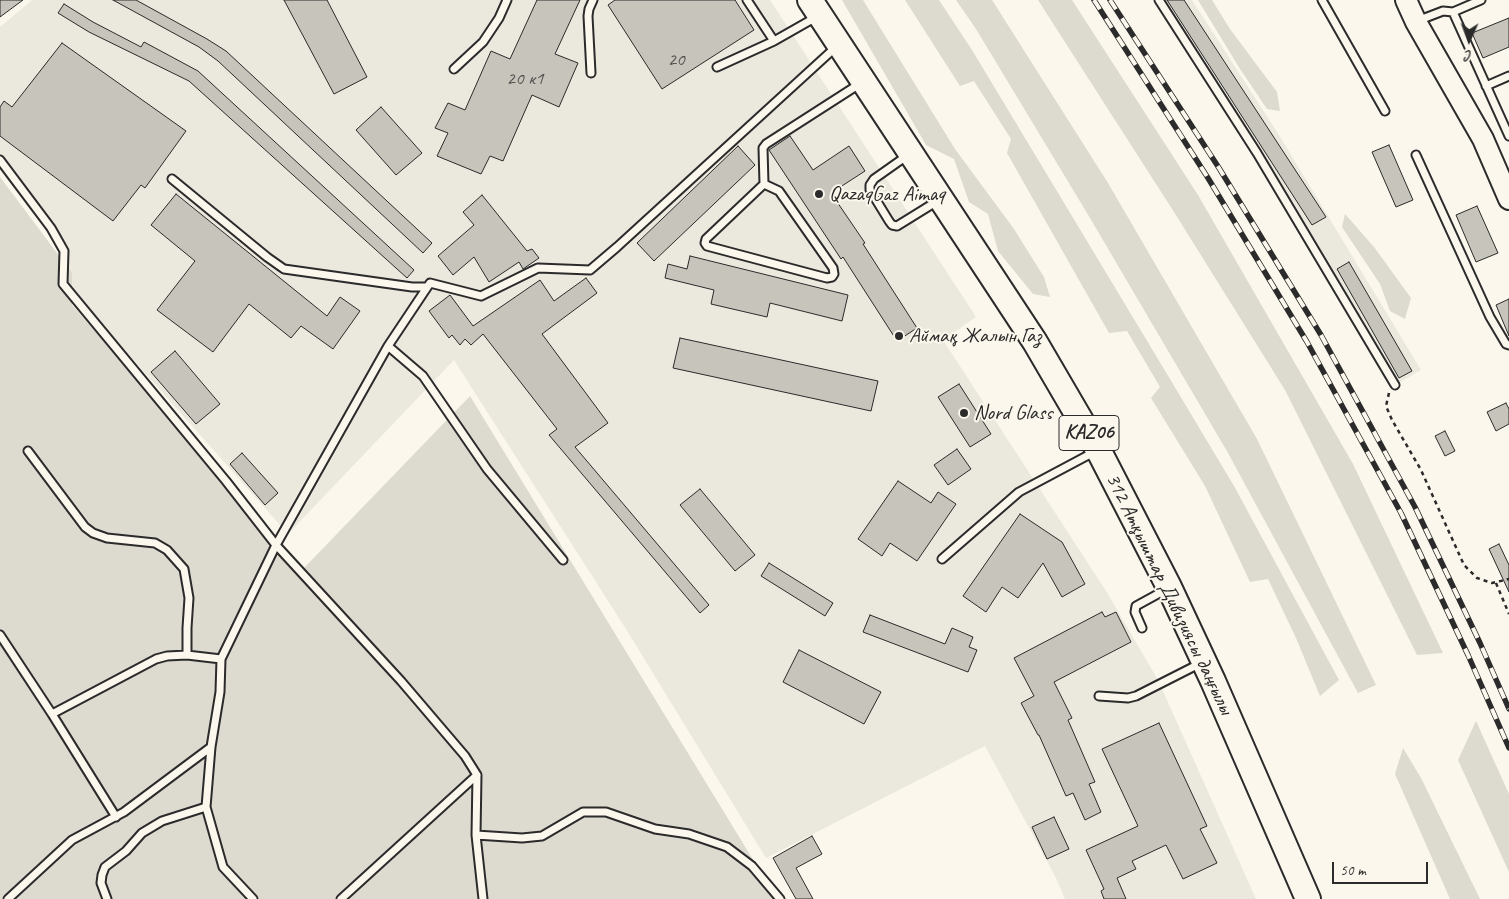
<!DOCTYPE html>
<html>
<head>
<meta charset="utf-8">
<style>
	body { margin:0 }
	#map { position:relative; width:1509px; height:899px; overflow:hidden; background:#fbf7ec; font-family:Caveat,sans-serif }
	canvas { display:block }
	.north { position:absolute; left:1444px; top:15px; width:50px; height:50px; -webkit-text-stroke:4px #fbf7ec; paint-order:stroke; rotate:182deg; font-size:14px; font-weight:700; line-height:20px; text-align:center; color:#2b2b2b }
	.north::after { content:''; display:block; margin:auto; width:18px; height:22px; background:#2b2b2b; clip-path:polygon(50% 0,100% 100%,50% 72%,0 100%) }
	.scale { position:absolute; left:1332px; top:862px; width:96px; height:22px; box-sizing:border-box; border:2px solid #2b2b2b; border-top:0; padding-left:6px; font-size:15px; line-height:18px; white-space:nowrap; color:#2b2b2b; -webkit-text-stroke:4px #fbf7ec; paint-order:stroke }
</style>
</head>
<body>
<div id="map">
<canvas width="1509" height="899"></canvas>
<div class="north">С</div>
<div class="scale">50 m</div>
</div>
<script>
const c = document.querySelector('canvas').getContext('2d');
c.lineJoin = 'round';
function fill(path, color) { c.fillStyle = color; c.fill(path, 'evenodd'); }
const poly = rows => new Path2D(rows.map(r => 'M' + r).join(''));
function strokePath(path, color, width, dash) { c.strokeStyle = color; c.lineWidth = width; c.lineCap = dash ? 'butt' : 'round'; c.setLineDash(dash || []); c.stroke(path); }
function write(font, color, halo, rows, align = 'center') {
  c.font = font + ' Caveat,sans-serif'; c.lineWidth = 4; c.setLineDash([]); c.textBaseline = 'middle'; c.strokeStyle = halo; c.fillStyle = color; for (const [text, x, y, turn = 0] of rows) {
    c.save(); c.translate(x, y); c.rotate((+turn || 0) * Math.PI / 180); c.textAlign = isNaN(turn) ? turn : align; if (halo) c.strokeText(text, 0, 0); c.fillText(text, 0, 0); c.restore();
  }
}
fill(poly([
	[32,0,770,0,976,317,943,340,1106,591,1158,680,1256,899,1065,899,1056,878,985,746,766,858,626,629,454,360,288,534,66,284,69,247,0,156,0,27],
	[1159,0,1192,0,1279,135,1421,370,1395,385,1257,153]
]), '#ebe8de');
fill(poly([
	[842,0,863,0,955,149,1014,229,1044,277,1050,297,1033,294,998,251,988,214,969,202,954,159,926,145],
	[905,0,939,0,972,50,1164,369,1234,486,1339,680,1320,696,1296,638,1268,579,1250,582,1205,486,1151,398,1160,387,1127,331,1109,333,1007,153,1011,139,974,81,960,86],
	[956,0,992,0,1108,183,1257,439,1376,685,1358,693,1228,453,1090,218,976,29],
	[1038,0,1072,0,1198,195,1353,464,1443,653,1417,655,1285,390,1174,212],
	[1198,0,1212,0,1230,29,1277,92,1280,111,1267,109,1240,69],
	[0,177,72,273,72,305,304,568,470,396,777,899,0,899],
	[1345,214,1374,247,1411,298,1405,319,1390,311,1380,284,1342,227],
	[1476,721,1509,794,1509,872,1458,760],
	[1403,748,1421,778,1480,899,1450,899,1395,774]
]), '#dddad0');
const building = poly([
	[0,0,23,0,0,17,0,0],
	[113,0,136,0,207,39,226,51,432,243,423,253,218,61,199,47,113,0],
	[284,0,327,0,367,77,334,94,284,0],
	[537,0,580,0,555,54,578,63,559,107,532,95,503,161,490,156,481,174,437,156,448,133,435,128,448,103,465,110,491,51,510,59,537,0],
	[615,0,735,0,754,30,662,89,608,5,615,0],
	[1167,0,1184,0,1326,217,1312,225,1167,0],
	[64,4,93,22,141,47,144,42,198,71,414,270,407,278,189,81,89,32,58,13,64,4],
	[1509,18,1509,47,1483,58,1472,33,1509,18],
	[62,43,186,131,145,188,141,185,113,221,0,136,0,107,4,101,12,107,62,43],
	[381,107,422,153,396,175,356,130,381,107],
	[790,136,813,170,849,146,865,171,831,193,865,243,863,244,917,328,897,341,843,257,841,259,769,150,790,136],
	[1389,145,1413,200,1396,207,1372,152,1389,145],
	[738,146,755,165,654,261,637,243,738,146],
	[176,194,327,316,340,297,360,311,333,349,301,326,291,338,249,304,213,352,157,310,195,261,151,225,176,194],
	[482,195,527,251,532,249,539,258,523,269,519,262,489,282,474,257,453,275,438,256,474,225,463,212,482,195],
	[1477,206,1498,253,1476,262,1456,215,1477,206],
	[690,256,848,295,842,321,770,303,767,317,711,304,714,290,665,278,668,264,687,269,690,256],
	[1349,262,1412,371,1399,378,1337,269,1349,262],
	[586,278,597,293,542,334,608,423,575,447,709,605,700,613,549,435,557,429,483,334,471,345,465,339,460,345,452,335,449,338,429,311,450,295,473,326,540,280,554,301,586,278],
	[1509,299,1509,336,1496,305,1509,299],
	[680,338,878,381,871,411,673,368,680,338],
	[175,351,220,404,196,424,151,372,175,351],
	[959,384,991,434,970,447,938,397,959,384],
	[1506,403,1509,409,1509,424,1496,431,1487,412,1506,403],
	[1445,431,1455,451,1445,456,1435,436,1445,431],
	[957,449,971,469,948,485,934,465,957,449],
	[242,453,278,493,265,505,230,464,242,453],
	[898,481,931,503,938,492,956,504,917,561,890,543,882,556,858,539,898,481],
	[700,489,755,555,735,571,680,505,700,489],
	[1020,514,1062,542,1085,584,1062,597,1043,563,1018,598,1002,587,986,612,963,596,1020,514],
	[1499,544,1509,565,1509,592,1489,549,1499,544],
	[769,563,833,603,825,616,761,576,769,563],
	[1102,612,1105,617,1116,612,1131,642,1054,682,1072,718,1068,720,1095,782,1089,784,1101,812,1085,820,1073,793,1066,796,1039,735,1038,735,1021,703,1034,696,1014,658,1102,612],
	[870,615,945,644,952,628,973,637,969,647,977,650,968,672,863,632,870,615],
	[799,650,881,692,864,724,783,682,799,650],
	[1159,723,1207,826,1200,829,1217,863,1183,879,1166,845,1132,861,1136,869,1117,878,1126,899,1104,899,1101,891,1104,889,1086,850,1138,826,1102,749,1159,723],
	[1054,817,1069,849,1047,859,1032,827,1054,817],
	[812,836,822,854,796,868,813,899,796,899,773,858,812,836]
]);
fill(building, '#c7c4bc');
strokePath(building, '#2b2b2b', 1);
const service = poly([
	[747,0,774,41],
	[1159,0,1257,153,1395,385],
	[1322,0,1385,111],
	[1453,12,1481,0],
	[1417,21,1443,11,1453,12,1509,136],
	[717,67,774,41,818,16],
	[454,69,483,42,499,18,507,0],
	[591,73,588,16,589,9,593,0],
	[1486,86,1509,76],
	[908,155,874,179,870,185,870,190,889,221,892,225,897,226,939,200],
	[1416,155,1490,317,1506,344,1509,345],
	[0,160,51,228,64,251,63,284,226,481,276,545,388,346,430,283,481,296,538,268,590,270,617,247,837,46],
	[172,179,267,257,284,269,412,287,427,287],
	[764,184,779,191,833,268,834,274,832,277,827,278,707,246,705,243,706,239,764,184,763,148,766,144,861,83],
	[388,346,423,376,487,469,563,560],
	[28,451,85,527,93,533,107,538,155,543,167,550,184,569,189,598,187,628,187,655,221,659],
	[942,559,1019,492,1096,451],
	[1142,628,1135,612,1136,606,1167,589],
	[0,635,52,714,116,817],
	[1099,696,1128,698,1136,696,1201,663],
	[52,714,156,659,167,656,187,655],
	[476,835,522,838,542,836,583,812,606,812,655,829,689,834,727,847,752,866,780,899],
	[8,899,72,840,124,812,211,747],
	[107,899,101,883,102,875,105,867,126,851,142,833,162,821,206,807],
	[253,899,223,867,206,807,211,747,220,692,221,659,276,545,401,681,465,756,477,775,476,835,483,899],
	[341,899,477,775]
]);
const secondary = poly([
	[1406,0,1416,22,1483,139,1509,199]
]);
const trunk = poly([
	[810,0,1035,342,1101,455,1169,587,1213,681,1308,899]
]);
strokePath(service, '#2b2b2b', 11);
strokePath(secondary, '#2b2b2b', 24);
strokePath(trunk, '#2b2b2b', 28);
strokePath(poly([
	[1389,393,1386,406,1392,420,1421,470,1464,565,1477,578,1492,583,1509,579],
	[1496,583,1509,614]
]), '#2b2b2b', 2.5, [4, 4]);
strokePath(service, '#fbf7ec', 7);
strokePath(secondary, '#fbf7ec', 20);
strokePath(trunk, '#fbf7ec', 24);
const rail = poly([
	[1094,0,1208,178,1307,342,1401,513,1468,655,1509,748],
	[1110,0,1219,168,1321,335,1415,507,1480,643,1509,709]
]);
strokePath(rail, '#2b2b2b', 5.5);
strokePath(rail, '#fbf7ec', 4, [11]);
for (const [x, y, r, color] of [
	[819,194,5,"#2b2b2b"],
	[899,336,5,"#2b2b2b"],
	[964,413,5,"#2b2b2b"]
]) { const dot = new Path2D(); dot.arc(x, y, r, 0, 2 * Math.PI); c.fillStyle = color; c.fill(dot); strokePath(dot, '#fbf7ec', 2); }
write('19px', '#52514f', null, [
	["20",676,60],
	["20 к1",525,79]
]);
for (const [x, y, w] of [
	[1089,433,60]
]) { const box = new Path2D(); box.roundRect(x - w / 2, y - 17.5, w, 35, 4); c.fillStyle = '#fbf7ec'; c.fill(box); strokePath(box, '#2b2b2b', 1); }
write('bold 20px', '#2b2b2b', null, [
	["KАZ06",1089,433]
]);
write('21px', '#2b2b2b', '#fbf7ec', [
	["QazaqGaz Aimaq",829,194],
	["Аймақ Жалын Газ",909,336],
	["Nord Glass",974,413]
], 'left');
write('21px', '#2b2b2b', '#fbf7ec', [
	["312 Атқыштар Дивизиясы даңғылы",1169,594,64]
]);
</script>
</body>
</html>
